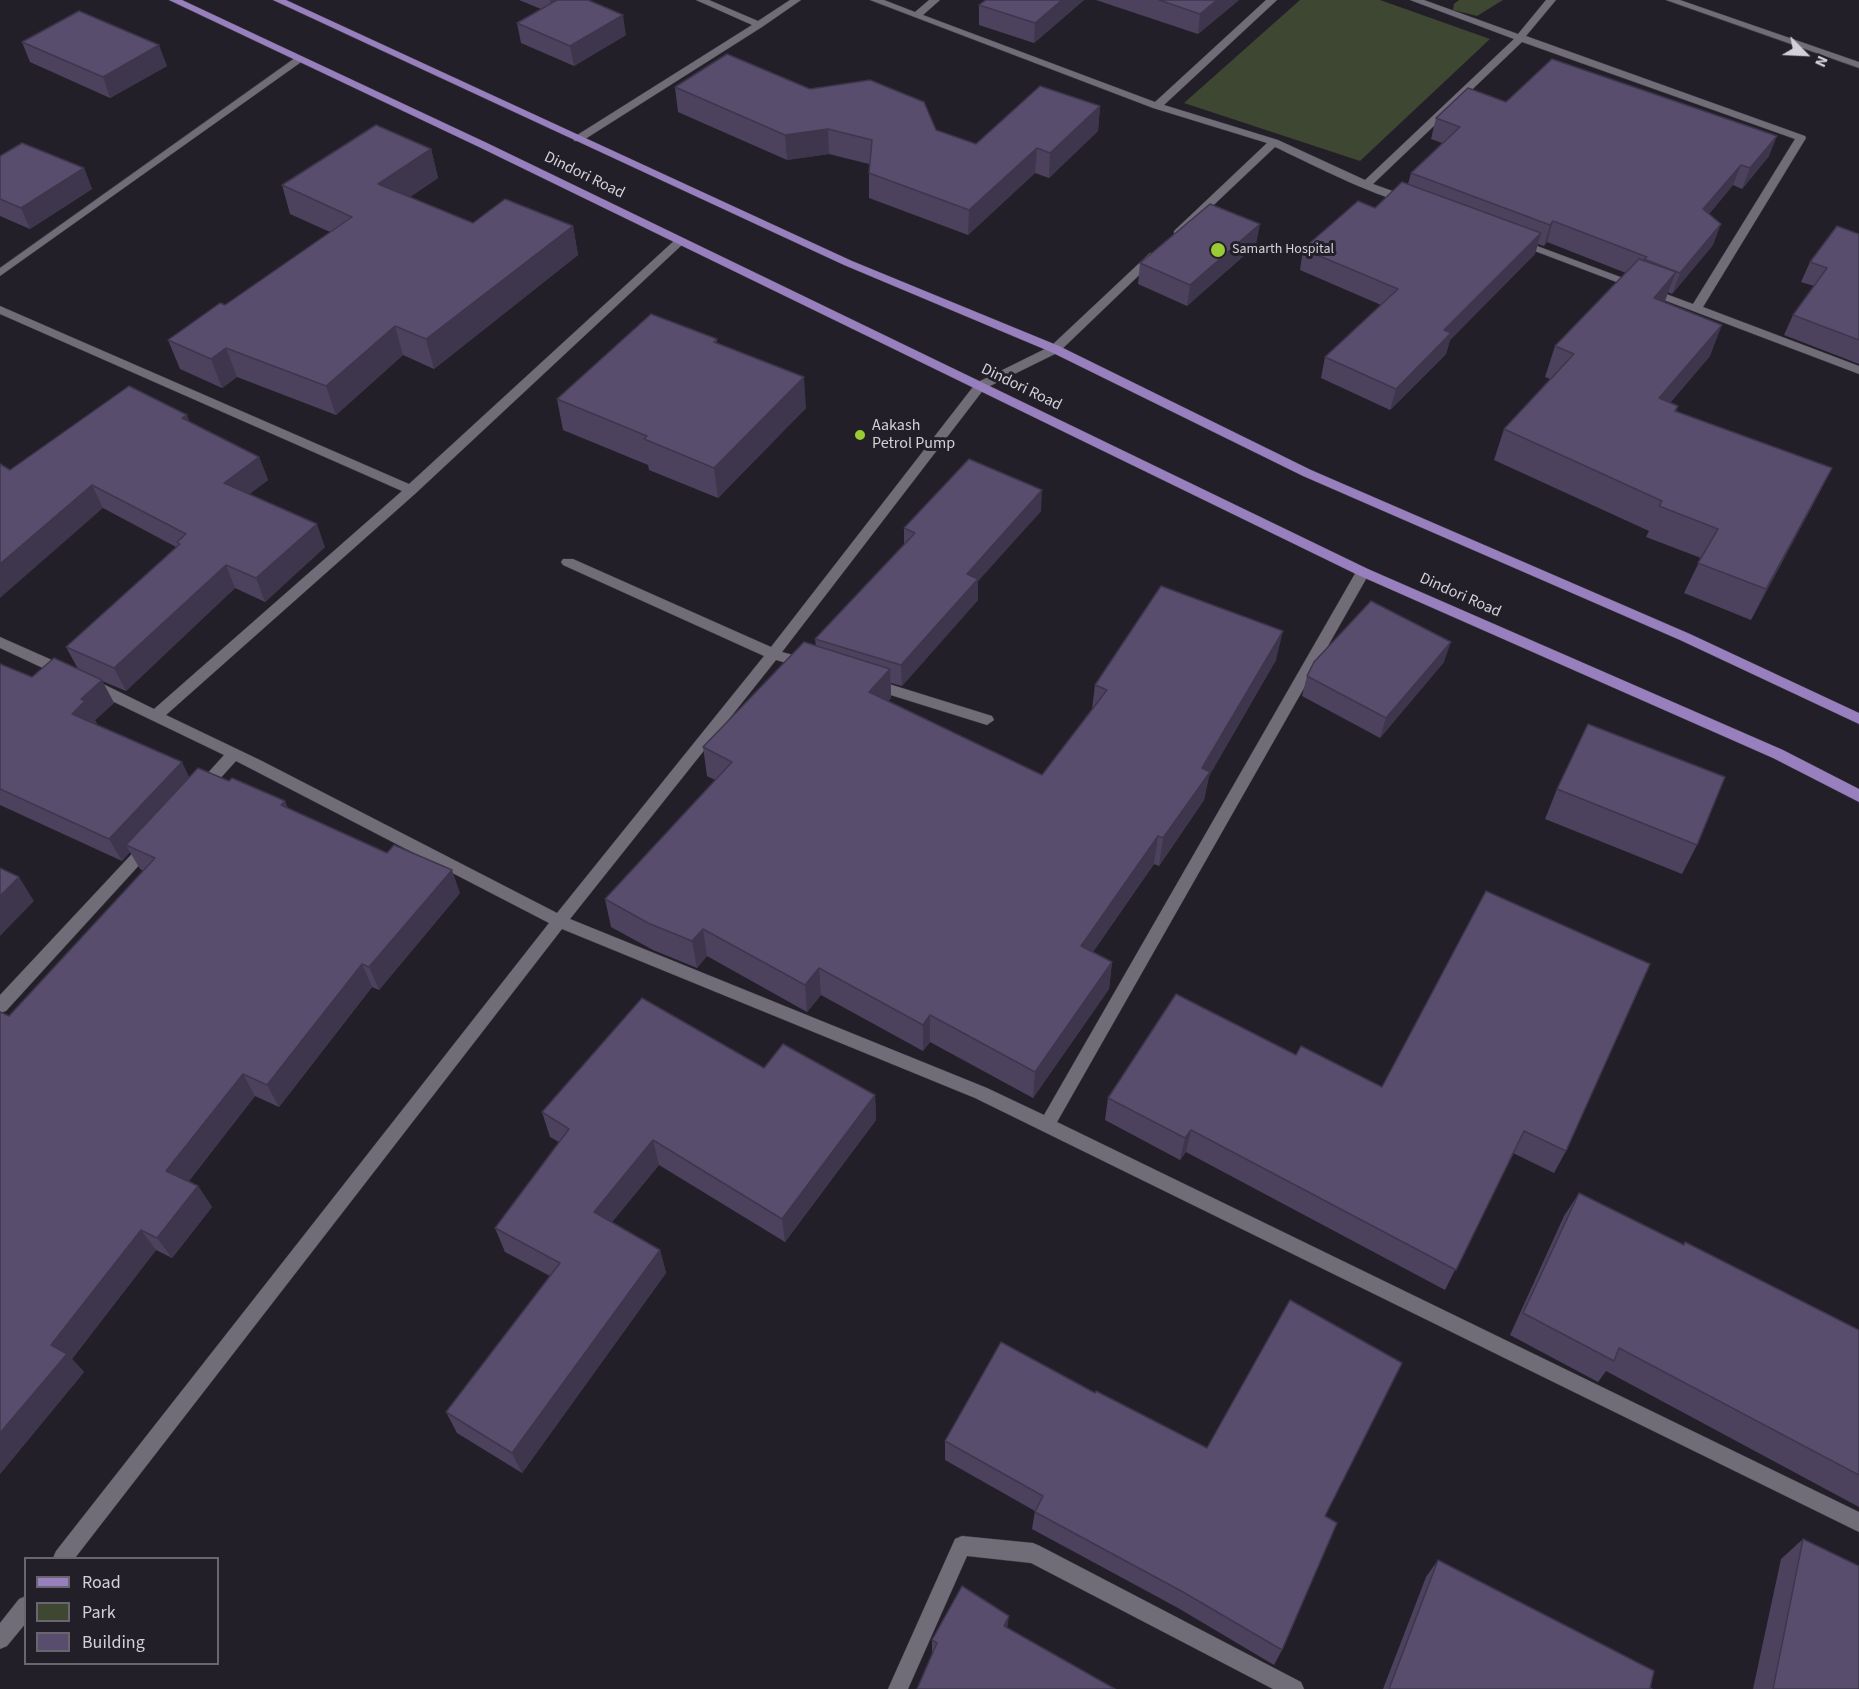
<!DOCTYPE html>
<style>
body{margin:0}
#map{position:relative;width:1859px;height:1689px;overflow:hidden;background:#221f29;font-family:"Source Sans 3",sans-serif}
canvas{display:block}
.legend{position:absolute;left:24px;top:1557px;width:195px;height:108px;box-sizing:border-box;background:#221f29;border:2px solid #69666f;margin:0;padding:8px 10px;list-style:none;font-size:18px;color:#d3d1d8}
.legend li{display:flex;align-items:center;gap:12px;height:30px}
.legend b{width:30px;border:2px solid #69666f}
.north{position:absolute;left:1775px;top:24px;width:60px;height:60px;-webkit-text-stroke:4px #221f29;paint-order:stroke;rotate:114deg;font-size:16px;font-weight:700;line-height:24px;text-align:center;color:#d3d1d8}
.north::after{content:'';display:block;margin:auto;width:21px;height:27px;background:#d3d1d8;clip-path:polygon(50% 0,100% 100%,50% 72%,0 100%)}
</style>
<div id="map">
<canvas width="1859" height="1689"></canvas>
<ul class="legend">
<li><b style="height:8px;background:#9780bd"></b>Road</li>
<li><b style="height:16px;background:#3e4732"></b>Park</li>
<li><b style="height:16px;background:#584d6d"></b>Building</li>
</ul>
<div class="north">N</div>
</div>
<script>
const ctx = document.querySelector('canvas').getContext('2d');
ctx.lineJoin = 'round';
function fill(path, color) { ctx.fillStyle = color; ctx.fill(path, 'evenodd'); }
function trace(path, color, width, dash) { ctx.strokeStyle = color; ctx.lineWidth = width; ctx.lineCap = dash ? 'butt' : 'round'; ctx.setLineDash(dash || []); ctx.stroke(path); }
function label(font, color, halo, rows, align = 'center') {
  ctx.font = font + ' "Source Sans 3",sans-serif'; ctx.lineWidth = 6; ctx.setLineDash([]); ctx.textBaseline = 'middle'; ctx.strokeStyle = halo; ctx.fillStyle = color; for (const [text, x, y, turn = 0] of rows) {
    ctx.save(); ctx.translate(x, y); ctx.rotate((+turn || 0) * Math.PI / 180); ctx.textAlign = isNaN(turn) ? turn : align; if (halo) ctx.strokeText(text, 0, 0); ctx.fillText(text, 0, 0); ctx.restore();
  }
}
const green = new Path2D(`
 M 1300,0 L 1380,0 L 1490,39 L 1360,161 L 1184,103 Z
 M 1459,0 L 1503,0 L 1477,16 L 1453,10 L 1454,4 Z`);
const street = new Path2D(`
 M 696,0 L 709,0 L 758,21 L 790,0 L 801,0 L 762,27 L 582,141 L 574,141 L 574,137 L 752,25 Z
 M 870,0 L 884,0 L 915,12 L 929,0 L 940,0 L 923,15 L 1155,102 L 1266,0 L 1277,0 L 1164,105 L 1278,140 L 1365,180 L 1514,39 L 1410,0 L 1424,0 L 1518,34 L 1546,0 L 1556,0 L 1526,36 L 1805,136 L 1806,138 L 1703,307 L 1859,366 L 1859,374 L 1511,242 L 1513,240 L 1521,240 L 1693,304 L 1795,139 L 1522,42 L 1373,184 L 1412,198 L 1412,202 C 1392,206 1299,158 1275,147 L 1182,235 L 1174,235 L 1174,231 L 1267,143 L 1153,108 Z
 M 1666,0 L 1680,0 L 1859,62 L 1859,68 Z
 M 295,58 L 304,60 L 0,276 L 0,268 Z
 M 680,238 L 686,241 L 684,243 L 416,493 L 166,715 L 262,761 L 557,913 L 764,656 L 563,565 L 561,562 L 563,559 L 573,559 L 771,647 L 976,383 L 1051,346 L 1150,253 L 1158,253 L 1158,257 L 1059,352 L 984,389 L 782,652 L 812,660 L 814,664 L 812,668 L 807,669 L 776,660 L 570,919 L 987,1088 L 1044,1115 L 1356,572 L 1358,569 L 1368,569 L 1370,572 L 1057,1122 L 1859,1512 L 1859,1532 L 975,1098 L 562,929 L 75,1558 L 53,1558 L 56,1551 L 549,923 L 236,761 L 207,793 L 197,793 L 195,789 L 197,785 L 224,755 L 85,688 L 83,684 L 85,680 L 95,680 L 154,709 L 402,491 L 0,314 L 0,306 L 409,484 L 676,239 Z
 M 0,637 L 70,668 L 72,672 L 65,677 L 60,676 L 0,648 Z
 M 873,679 L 992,716 L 994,720 L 987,725 L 868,688 L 866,684 L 868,680 Z
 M 148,840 L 153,842 L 156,846 L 153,850 L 6,1011 L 0,1013 L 0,995 L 143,842 Z
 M 962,1536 L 1033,1543 L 1040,1546 L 1301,1682 L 1304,1689 L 1273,1689 L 1031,1563 L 967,1556 L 908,1689 L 888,1689 L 955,1539 Z
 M 26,1596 L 26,1623 L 7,1646 L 0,1649 L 0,1623 L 19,1599 Z`);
const primary = new Path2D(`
 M 169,0 L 182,0 L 487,143 L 1368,569 L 1783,750 L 1859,789 L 1859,802 L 1773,758 L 1358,575 L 479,147 Z
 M 273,0 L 286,0 L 852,261 L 1059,346 L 1311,470 L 1690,634 L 1859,713 L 1859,724 L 1680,640 L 1303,476 L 1051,352 L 844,265 Z`);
const wall = new Path2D(`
 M 519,0 L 588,0 L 626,35 L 574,66 L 521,43 L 517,23 L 541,9 Z
 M 986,0 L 1084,0 L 1034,43 L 979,25 L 979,5 Z
 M 1096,0 L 1239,0 L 1198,34 Z
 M 22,42 L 167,66 L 110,98 L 30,62 Z
 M 675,87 L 810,89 L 936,130 L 976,144 L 1100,106 L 1098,131 L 1049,178 L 1035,173 L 968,235 L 869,198 L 869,164 L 829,154 L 787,160 L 678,112 Z
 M 1506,102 L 1769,156 L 1742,189 L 1733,185 L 1709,214 L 1713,245 L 1672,294 L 1668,292 L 1665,302 L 1710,356 L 1670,403 L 1678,406 L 1676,412 L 1832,468 L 1816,499 L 1751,620 L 1684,593 L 1701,558 L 1646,537 L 1649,531 L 1494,460 L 1504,429 L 1550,379 L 1545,377 L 1555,346 L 1626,273 L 1547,242 L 1544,246 L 1538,244 L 1535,254 L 1450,340 L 1446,354 L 1390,410 L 1321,378 L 1325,357 L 1381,305 L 1300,270 L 1303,249 L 1375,208 L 1408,184 L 1411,173 L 1442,143 L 1431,139 L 1436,118 Z
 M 431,149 L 438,178 L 410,197 L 473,223 L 573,226 L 578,255 L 434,369 L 403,355 L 336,415 L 237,377 L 222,388 L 180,369 L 168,340 L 225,305 L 330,232 L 290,214 L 282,185 Z
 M 0,156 L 84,168 L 92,189 L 30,229 L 0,216 Z
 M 1859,234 L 1859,364 L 1784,335 L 1793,315 L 1814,286 L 1801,282 L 1810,262 Z
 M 1256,245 L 1187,306 L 1138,284 L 1140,263 Z
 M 717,339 L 717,344 L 806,408 L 718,498 L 649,470 L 648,465 L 563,430 L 557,399 Z
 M 190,422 L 259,457 L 268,480 L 249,494 L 325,547 L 265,602 L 235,588 L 126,691 L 102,681 L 114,703 L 95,720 L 97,724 L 96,725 L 189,778 L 288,808 L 460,893 L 379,990 L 372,987 L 279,1107 L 255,1096 L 189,1181 L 198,1186 L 212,1207 L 172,1258 L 156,1250 L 72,1359 L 84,1372 L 0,1474 L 0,1012 L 9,1016 L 143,871 L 140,869 L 130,852 L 122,861 L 0,805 L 0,664 L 32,677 L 78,669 L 66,647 L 176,547 L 103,508 L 10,470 Z
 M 1041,511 L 978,581 L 978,600 L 902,686 L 891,683 L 891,698 L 888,701 L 1042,775 L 1092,709 L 1095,685 L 1276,660 L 1209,776 L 1204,800 L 1159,866 L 1154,864 L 1093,952 L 1112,962 L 1109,989 L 1033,1098 L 930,1042 L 923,1051 L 821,995 L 807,1012 L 707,956 L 697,968 L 653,950 L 611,927 L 605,899 L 715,780 L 707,776 L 703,747 L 816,646 L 815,639 L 904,545 L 904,528 Z
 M 1444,662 L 1380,738 L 1302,696 L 1307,676 Z
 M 1557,789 L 1697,845 L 1682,874 L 1545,819 Z
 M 1486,891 L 1566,1151 L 1554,1173 L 1513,1153 L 1445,1290 L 1186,1152 L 1180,1160 L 1105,1120 L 1108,1098 L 1296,1055 L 1382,1087 Z
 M 764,1068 L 875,1095 L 876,1120 L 785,1242 L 659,1165 L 612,1222 L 660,1250 L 666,1273 L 522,1473 L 457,1433 L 446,1412 L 550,1276 L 505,1252 L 495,1228 L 559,1142 L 550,1137 L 542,1112 Z
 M 1579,1193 L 1683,1245 L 1685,1242 L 1859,1330 L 1859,1507 L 1606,1371 L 1598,1382 L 1510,1335 L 1564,1216 Z
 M 945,1441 L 1325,1516 L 1282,1650 L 1274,1665 L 1178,1608 L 1032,1529 L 1035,1511 L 945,1460 Z
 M 1803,1539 L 1859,1689 L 1753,1689 L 1781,1559 Z
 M 1438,1560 L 1650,1688 L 1652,1689 L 1383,1689 L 1426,1577 Z
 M 1008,1628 L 932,1654 L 932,1640 Z`);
const shadedWall = new Path2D(`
 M 550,0 L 576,0 L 552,14 Z
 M 1062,0 L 1084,0 L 1034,43 L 1035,23 Z
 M 1217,0 L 1239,0 L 1198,34 L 1200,14 Z
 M 623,15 L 626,35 L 574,66 L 570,46 Z
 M 159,45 L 167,66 L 110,98 L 103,77 Z
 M 1100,106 L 1098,131 L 1049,178 L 1050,153 Z
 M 828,129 L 829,154 L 787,160 L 785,135 Z
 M 1777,136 L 1769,156 L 1742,189 L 1750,168 Z
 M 1037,148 L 1035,173 L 968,235 L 969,210 Z
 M 431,149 L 438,178 L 386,213 L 378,184 Z
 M 1741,165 L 1733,185 L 1696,230 L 1703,209 Z
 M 84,168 L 92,189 L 30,229 L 21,208 Z
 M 1553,221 L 1547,242 L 1544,246 L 1550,225 Z
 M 1260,224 L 1256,245 L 1187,306 L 1190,285 Z
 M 1721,224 L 1713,245 L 1672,294 L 1680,273 Z
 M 573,226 L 578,255 L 434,369 L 426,339 Z
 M 1541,233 L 1535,254 L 1450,340 L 1446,354 L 1390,410 L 1396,389 L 1444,330 Z
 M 1676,272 L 1664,303 L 1654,298 Z
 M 1722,325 L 1710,356 L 1647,429 L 1659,398 Z
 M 395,326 L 403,355 L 336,415 L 326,386 Z
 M 226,348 L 237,377 L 222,388 L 211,359 Z
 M 804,377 L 806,408 L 718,498 L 714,468 Z
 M 187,415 L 196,438 L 182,418 Z
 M 259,457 L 268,480 L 233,507 L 224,483 Z
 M 1832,468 L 1816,499 L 1751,620 L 1766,589 Z
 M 92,485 L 103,508 L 0,598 L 0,564 Z
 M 1042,490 L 1041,511 L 978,581 L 978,600 L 902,686 L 901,665 L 967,574 Z
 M 317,524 L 325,547 L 265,602 L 256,578 Z
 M 226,565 L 235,588 L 126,691 L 114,668 Z
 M 1283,631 L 1276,660 L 1209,776 L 1204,800 L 1159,866 L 1163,838 L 1202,768 Z
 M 1451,642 L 1444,662 L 1380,738 L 1386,718 Z
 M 890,669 L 891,698 L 871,721 L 869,692 Z
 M 102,680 L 114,703 L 95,720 L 97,724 L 84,737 L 72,714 L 81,699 Z
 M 182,762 L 193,785 L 126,845 L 130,852 L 122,861 L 109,839 Z
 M 285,801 L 296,825 L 281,805 Z
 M 1158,836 L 1154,864 L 1078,973 L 1081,946 Z
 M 452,870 L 460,893 L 379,990 L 369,967 Z
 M 19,877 L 34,901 L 0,936 L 0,896 Z
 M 703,929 L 707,956 L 697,968 L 692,941 Z
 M 1112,962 L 1109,989 L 1033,1098 L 1035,1072 Z
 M 362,964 L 372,987 L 279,1107 L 267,1085 Z
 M 819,968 L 821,995 L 807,1012 L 805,985 Z
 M 930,1015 L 930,1042 L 923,1051 L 923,1025 Z
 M 243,1074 L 255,1096 L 180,1192 L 166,1171 Z
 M 875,1095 L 876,1120 L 785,1242 L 782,1219 Z
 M 1191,1130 L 1186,1152 L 1180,1160 L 1185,1138 Z
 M 653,1140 L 659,1165 L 601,1235 L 594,1212 Z
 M 198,1186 L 212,1207 L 172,1258 L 157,1238 Z
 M 141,1230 L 156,1250 L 72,1359 L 84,1372 L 0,1474 L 0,1433 L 51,1345 Z
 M 660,1250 L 666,1273 L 522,1473 L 512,1453 Z
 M 1009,1616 L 1007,1631 L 1004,1626 Z`);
const building = new Path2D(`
 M 557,0 L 588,0 L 623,15 L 570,46 L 517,23 Z
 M 986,0 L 1062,0 L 1035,23 L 979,5 Z
 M 1159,0 L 1217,0 L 1200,14 Z
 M 79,11 L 159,45 L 103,77 L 22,42 Z
 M 727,54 L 810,89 L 870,80 L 924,102 L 936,130 L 976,144 L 1040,86 L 1100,106 L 1050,153 L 1037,148 L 969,210 L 869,173 L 872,140 L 828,129 L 785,135 L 675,87 Z
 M 1552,59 L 1777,136 L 1750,168 L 1741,165 L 1703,209 L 1721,224 L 1680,273 L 1644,259 L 1647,257 L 1553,221 L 1550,225 L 1411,173 L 1460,127 L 1436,118 L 1468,88 L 1506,102 Z
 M 376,125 L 431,149 L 378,184 L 473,223 L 505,199 L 573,226 L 426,339 L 395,326 L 326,386 L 226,348 L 211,359 L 168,340 L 220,303 L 225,305 L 352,217 L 282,185 Z
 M 22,143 L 84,168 L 21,208 L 0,199 L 0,156 Z
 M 1402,182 L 1541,233 L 1444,330 L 1451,333 L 1396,389 L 1325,357 L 1398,289 L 1303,249 L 1358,201 L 1375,208 Z
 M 1210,204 L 1260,224 L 1190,285 L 1140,263 Z
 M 1837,226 L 1859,234 L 1859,340 L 1793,315 L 1827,268 L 1810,262 Z
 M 1639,259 L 1676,272 L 1654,298 L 1722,325 L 1659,398 L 1678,406 L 1675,411 L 1832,468 L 1766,589 L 1698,563 L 1718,529 L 1659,506 L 1662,501 L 1504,429 L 1574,354 L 1555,346 Z
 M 651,314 L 717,339 L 714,342 L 804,377 L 714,468 L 644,439 L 647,436 L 557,399 Z
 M 129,386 L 187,415 L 182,418 L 259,457 L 224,483 L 317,524 L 256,578 L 226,565 L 114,668 L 66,647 L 180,544 L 177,542 L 186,534 L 92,485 L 0,564 L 0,464 L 10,470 Z
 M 969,459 L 1042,490 L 967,574 L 978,579 L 901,665 L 815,639 L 915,533 L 904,528 Z
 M 1161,586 L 1283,631 L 1202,768 L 1210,772 L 1163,838 L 1158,836 L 1081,946 L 1112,962 L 1035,1072 L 930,1015 L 923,1025 L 819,968 L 805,985 L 703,929 L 692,941 L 648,923 L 605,899 L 732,762 L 703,747 L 804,642 L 890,669 L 869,692 L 1042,775 L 1107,690 L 1095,685 Z
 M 1371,601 L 1451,642 L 1386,718 L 1307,676 L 1314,662 Z
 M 54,658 L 102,680 L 81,699 L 85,701 L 72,714 L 182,762 L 109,839 L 0,789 L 0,664 L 32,677 Z
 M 1588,724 L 1725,777 L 1697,845 L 1557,789 Z
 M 198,768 L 229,781 L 232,778 L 285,801 L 281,805 L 387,853 L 394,845 L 452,870 L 369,967 L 362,964 L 267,1085 L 243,1074 L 166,1171 L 198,1186 L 157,1238 L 141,1230 L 51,1345 L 67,1354 L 0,1433 L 0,1012 L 9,1016 L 155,858 L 126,845 Z
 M 0,868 L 19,877 L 0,896 Z
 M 1486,891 L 1650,964 L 1566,1151 L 1524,1131 L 1456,1270 L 1191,1130 L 1185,1138 L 1108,1098 L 1176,994 L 1296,1055 L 1301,1046 L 1382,1087 Z
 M 642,998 L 764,1068 L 783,1044 L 875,1095 L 782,1219 L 653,1140 L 594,1212 L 660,1250 L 512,1453 L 446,1412 L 560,1263 L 495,1228 L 569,1129 L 542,1112 Z
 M 1579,1193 L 1684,1245 L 1685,1242 L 1859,1330 L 1859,1475 L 1619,1348 L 1614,1361 L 1523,1313 Z
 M 1290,1300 L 1402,1363 L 1325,1516 L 1337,1523 L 1282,1650 L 1183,1592 L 1035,1512 L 1043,1496 L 945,1441 L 1001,1342 L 1095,1393 L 1096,1391 L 1207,1448 Z
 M 1803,1539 L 1859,1566 L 1859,1689 L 1773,1689 Z
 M 1438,1560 L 1654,1671 L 1650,1688 L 1652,1689 L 1389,1689 Z
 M 962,1586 L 1009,1616 L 1004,1626 L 1115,1689 L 917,1689 L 937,1643 L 932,1640 Z`);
const markers = [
 [1218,250,8,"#9bcb33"],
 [860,435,6,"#9bcb33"]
];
const farPoinames = [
 ["Samarth Hospital",1232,250]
];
const streetNames = [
 ["Dindori Road",584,176,26],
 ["Dindori Road",1021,388,26],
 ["Dindori Road",1460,596,24]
];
const poiNames = [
 ["Aakash",872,426],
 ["Petrol Pump",872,444]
];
fill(green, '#3e4732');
trace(street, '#3c3941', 1);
trace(primary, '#3c3941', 1);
fill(street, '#706c78');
fill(primary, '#9780bd');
fill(wall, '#4c425e');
fill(shadedWall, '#3e364c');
fill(building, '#584d6d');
trace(building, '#3e364c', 1.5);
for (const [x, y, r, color] of markers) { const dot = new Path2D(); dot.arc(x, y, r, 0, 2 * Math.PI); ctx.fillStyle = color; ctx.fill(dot); trace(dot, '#221f29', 2); }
label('14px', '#d3d1d8', '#221f29', farPoinames, 'left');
label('16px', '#d3d1d8', '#221f29', streetNames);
label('16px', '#d3d1d8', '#221f29', poiNames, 'left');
</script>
